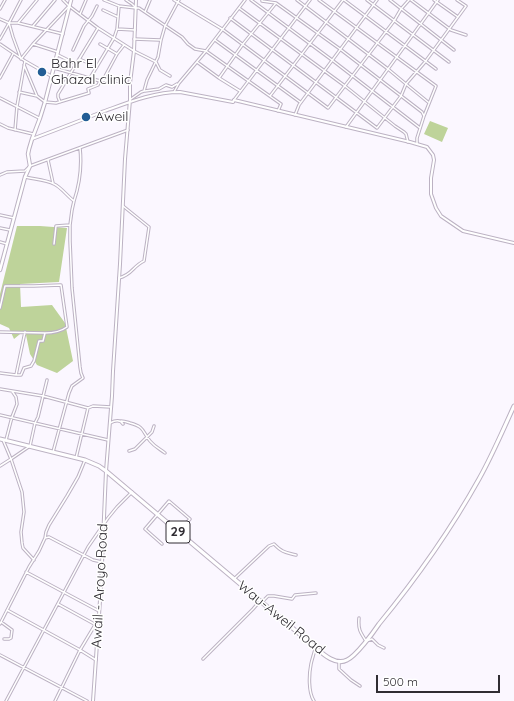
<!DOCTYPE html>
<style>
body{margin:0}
#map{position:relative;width:514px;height:701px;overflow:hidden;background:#fbf7ff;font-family:Quicksand,sans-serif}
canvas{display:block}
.scale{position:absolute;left:376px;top:675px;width:124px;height:18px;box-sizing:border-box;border:2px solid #302d33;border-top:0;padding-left:5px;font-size:12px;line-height:14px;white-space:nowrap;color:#302d33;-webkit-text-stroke:3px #fff;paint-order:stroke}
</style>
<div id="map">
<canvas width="514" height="701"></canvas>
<div class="scale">500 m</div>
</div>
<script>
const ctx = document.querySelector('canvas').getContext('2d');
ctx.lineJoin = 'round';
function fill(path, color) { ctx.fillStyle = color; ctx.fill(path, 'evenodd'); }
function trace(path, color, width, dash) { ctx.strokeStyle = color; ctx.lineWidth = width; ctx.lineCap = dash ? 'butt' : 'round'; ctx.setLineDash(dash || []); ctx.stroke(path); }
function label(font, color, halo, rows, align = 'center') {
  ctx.font = font + ' Quicksand,sans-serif'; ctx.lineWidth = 3; ctx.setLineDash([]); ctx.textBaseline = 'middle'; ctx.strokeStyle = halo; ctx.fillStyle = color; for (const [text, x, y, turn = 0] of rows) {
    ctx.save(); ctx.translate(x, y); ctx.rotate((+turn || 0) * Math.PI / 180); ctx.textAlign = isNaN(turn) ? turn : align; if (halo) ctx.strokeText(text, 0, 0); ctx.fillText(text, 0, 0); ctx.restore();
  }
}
const green = new Path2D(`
 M 430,121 L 448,128 L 442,142 L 424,134 Z
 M 17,226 L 40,226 L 67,228 L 59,282 L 20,284 L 21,307 L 52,305 L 65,323 L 73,361 L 57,373 L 37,365 L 30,354 L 25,330 L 14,339 L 9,328 L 0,324 L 0,294 Z`);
const minor = new Path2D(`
 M 21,0 L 9,23 L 13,37 L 21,59
 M 63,0 L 69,6 L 98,28 L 134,51 L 156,62 L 160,70 L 170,76
 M 104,0 L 119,6 L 136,8 L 132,4 L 126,0
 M 174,0 L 222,29 L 328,108 L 394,21 L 401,9 L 409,0
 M 251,0 L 332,60 L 420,128
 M 262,0 L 262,1 L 276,3 L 340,49 L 422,112 L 424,116 L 417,138 L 417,144
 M 297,0 L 388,69 L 406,84 L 428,102
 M 319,0 L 436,86 L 424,116
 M 344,0 L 436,69
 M 367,0 L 449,62
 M 390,0 L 454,50
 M 411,0 L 451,30 L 466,35
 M 434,0 L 458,17
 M 136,8 L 139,8 L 182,37 L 188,44 L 195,49 L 206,51 L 281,104 L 278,111
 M 239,8 L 345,86 L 395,126 L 404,132 L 406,134 L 408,142
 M 0,9 L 5,0
 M 103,10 L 118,17
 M 145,12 L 150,0
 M 80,14 L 86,0
 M 230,18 L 377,128 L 401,96 L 406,84 L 425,62 L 466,6 L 457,0
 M 0,19 L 9,23 L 18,23 L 63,34
 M 18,23 L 37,0
 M 33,26 L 55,0
 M 117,29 L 135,30
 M 0,39 L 9,23
 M 134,39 L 160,40
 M 215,40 L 300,102
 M 0,44 L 25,61 L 51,76
 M 33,44 L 58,52
 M 100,44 L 117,54
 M 73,50 L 84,26 L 92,16 L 97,6
 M 58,55 L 76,64
 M 21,59 L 33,44 L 69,6
 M 79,59 L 96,66
 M 197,62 L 219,78 L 240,91
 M 24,65 L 37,96
 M 54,68 L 100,81 L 103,80 L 117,54 L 124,45
 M 0,78 L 13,54
 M 90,78 L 114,38 L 117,29 L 119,6
 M 219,78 L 243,44 L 276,3
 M 103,80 L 116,81 L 130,83
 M 145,91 L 159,89 L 166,85 L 172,87 L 177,84
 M 19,92 L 37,96 L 45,102 L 56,103 L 89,93 L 88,89 L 98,85 L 100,81
 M 174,92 L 179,83 L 206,51 L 245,0
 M 270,96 L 343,0
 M 0,98 L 39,118
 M 131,99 L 141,92 L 144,91 L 147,80 L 158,57 L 161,40 L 165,26 L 179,0
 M 234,100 L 310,0
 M 60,102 L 58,97 L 58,94 L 98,28
 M 295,115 L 299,105 L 377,0
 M 0,124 L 8,128 L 33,134
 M 346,127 L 438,0
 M 15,130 L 17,106 L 25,61
 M 48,160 L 53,183
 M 0,175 L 7,172 L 25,171 L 30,166 L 128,130
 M 25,177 C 33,179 47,180 54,184 C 61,187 67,196 74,201 L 72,210 L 70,225 L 70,241 L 72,288 L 80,367 L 81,373 L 83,378 L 72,386 L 69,393 L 53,452
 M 74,201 C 80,183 82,166 80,148
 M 0,215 L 14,218
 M 0,228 L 10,230
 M 0,242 L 7,244
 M 54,244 L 56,226 L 70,225
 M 119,278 C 132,275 133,266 144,261 L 149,227 L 123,206
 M 0,308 L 5,286 L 34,286 L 61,285 L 67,327 C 60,332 54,333 45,333 L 43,341 L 39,341 L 34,361 L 31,366 L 24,368 L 21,375 L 16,375
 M 0,332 L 45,333
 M 0,373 L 16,375 L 25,332
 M 0,389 L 43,396 L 88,408 L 93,406 L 111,407
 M 0,415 L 108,440
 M 121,421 C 125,421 127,422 130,423 C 145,427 142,431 150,441 C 155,447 160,449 165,453
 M 110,423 C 114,421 120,419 123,424
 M 6,440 L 12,417 L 17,404 L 16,397 L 12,391
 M 129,451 L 135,449 L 152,432 L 154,426
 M 76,458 L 88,408
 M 0,466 L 11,459 L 3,440
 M 45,538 L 49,537 L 93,560 L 102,562
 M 162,544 L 145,529 L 169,501 L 190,519 L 178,532
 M 34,560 L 23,548 L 22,543 L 21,532 L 24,512 L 22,492 L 11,459 L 30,446 L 35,423 L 38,417 L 47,380
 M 26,572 L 99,611
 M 235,578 L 269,546 L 274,544 C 283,553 285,552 296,555
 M 262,602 L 268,596 L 274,596 L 292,599 L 295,595 L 316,593
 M 58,604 L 98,626
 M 7,610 L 80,650 L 96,660
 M 359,618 C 358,629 360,632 366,641 L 372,639 L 378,645 L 384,648
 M 1,622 L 12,630 L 11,638 L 9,639 L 4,639
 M 0,624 L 29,567 L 39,551 L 45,538 L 46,532 L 49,525 L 67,496 L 78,477 L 85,460
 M 0,655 L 87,701
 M 203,659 L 253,609 L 260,601
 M 339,662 L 339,669 L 351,680 L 360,686
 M 6,701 L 88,547 L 108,518 L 117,507 L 132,492
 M 55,701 L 80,650 L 95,625
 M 314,701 C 308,692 309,674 311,664 C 312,659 314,654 315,649`);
const tertiary = new Path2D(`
 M 32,139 C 56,130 79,121 102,112 C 127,103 153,92 180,92 L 233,102 L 234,100 L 410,142 L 427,147 L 433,155 L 434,160 L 431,178 L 431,194 L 436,208 L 441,216 L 463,231 L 514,243
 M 93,701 L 101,586 L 106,471 L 112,396 L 113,371 L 120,264 L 125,159 L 130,100 L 130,83 L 134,51 L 136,0`);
const secondary = new Path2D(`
 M 0,270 L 25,177 L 30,166 L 28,154 L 29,149 L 32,139 L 40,118 L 45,102 L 71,0`);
const primary = new Path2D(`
 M 0,439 L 85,460 L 99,466 L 106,471 L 315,647 C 323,654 336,666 347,660 C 356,656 373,633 379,624 C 416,579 450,531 479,479 C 492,456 503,430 514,406`);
const markers = [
 [42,72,5,"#235e95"],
 [86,117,5,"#235e95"]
];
const shields = [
 [178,532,24]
];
const shieldNames = [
 ["29",178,532]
];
const poiNames = [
 ["Bahr El",51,64],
 ["Ghazal clinic",51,80],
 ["Aweil",95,117]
];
const streetNames = [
 ["Awail - Aroyo Road",100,586,-87],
 ["Wau-Aweil Road",281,618,39]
];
fill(green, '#bed39a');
trace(minor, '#bcb2c3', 3.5);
trace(tertiary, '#bcb2c3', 4);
trace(secondary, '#bcb2c3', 4.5);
trace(primary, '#bcb2c3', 5);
trace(minor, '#fff', 1.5);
trace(tertiary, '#fff', 2);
trace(secondary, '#fff', 2.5);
trace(primary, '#fff', 3);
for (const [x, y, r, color] of markers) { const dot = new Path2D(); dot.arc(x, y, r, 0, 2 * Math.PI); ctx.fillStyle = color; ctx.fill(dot); trace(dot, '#fff', 1.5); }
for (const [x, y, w] of shields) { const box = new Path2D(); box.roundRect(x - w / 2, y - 11, w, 22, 3); ctx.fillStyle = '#fff'; ctx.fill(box); trace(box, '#302d33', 1); }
label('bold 13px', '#302d33', null, shieldNames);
label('14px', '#302d33', '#fff', poiNames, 'left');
label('14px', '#302d33', '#fff', streetNames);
</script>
